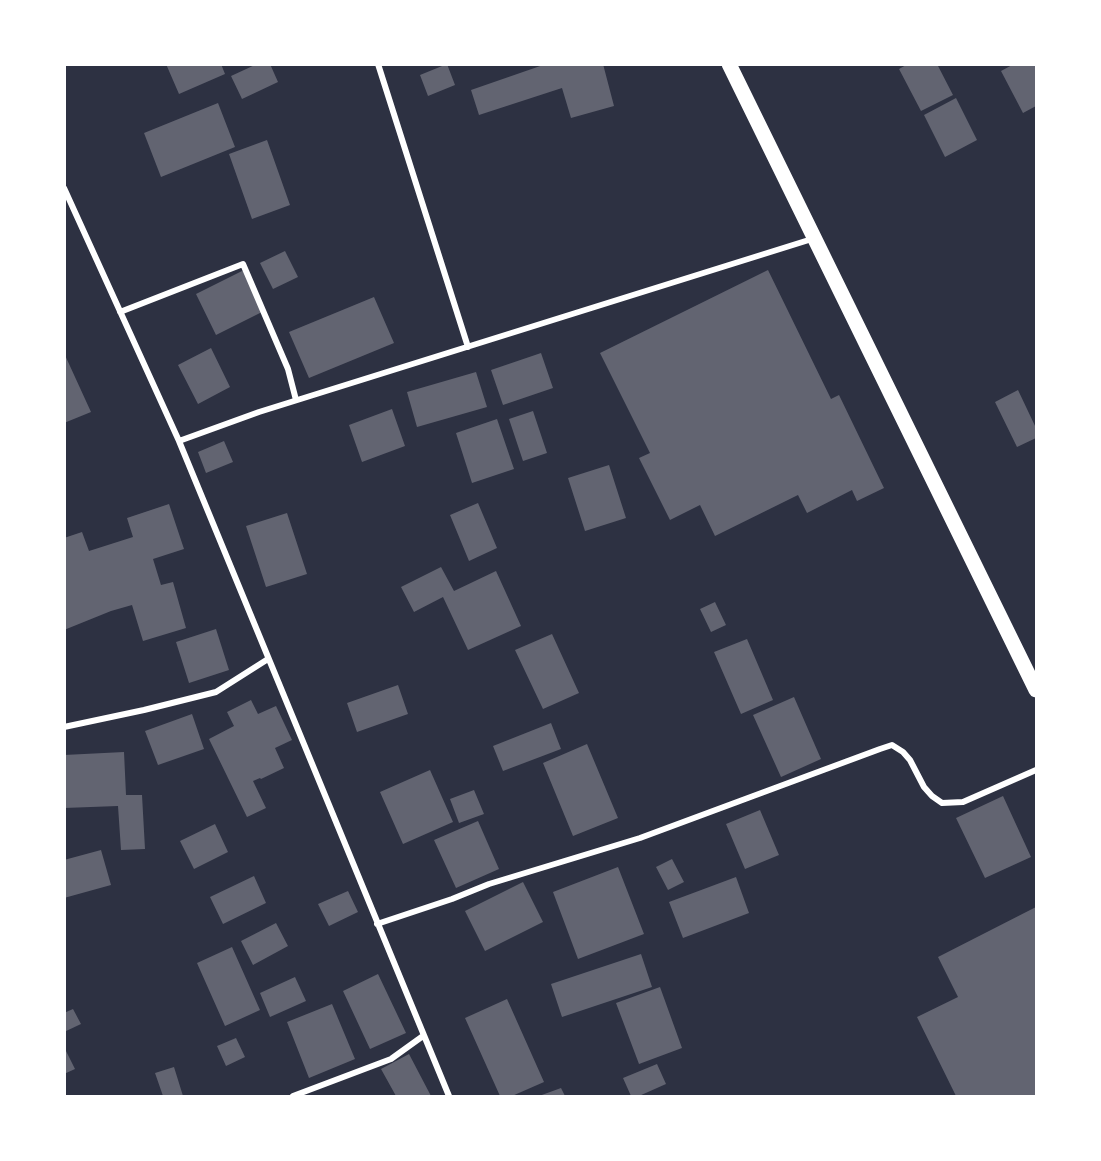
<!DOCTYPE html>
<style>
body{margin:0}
#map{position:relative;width:1101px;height:1161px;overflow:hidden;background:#2d3142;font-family:Cabin,sans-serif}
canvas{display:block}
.frame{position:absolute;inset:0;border:66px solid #fff;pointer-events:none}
</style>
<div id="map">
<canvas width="1101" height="1161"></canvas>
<div class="frame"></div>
</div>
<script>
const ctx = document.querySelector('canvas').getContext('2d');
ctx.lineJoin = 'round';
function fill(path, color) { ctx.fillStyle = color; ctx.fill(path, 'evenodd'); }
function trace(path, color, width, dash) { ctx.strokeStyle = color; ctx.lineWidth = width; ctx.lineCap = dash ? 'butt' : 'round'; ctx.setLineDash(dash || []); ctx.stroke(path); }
const building = new Path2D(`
 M 166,64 L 221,64 L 225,74 L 179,94 Z
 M 257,64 L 270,64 L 278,82 L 242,99 L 231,76 Z
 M 447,64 L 455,85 L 428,96 L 420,75 Z
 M 546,64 L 603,64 L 614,106 L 571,118 L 562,88 L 479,115 L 471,90 Z
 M 908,64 L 937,64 L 953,95 L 921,111 L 899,69 Z
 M 1014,64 L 1036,64 L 1036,106 L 1023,113 L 1001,71 Z
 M 956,98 L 977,140 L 945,157 L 924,115 Z
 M 218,103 L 235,147 L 161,177 L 144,133 Z
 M 267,140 L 290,205 L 252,219 L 229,154 Z
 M 285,251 L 298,277 L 273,289 L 260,263 Z
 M 244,270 L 264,311 L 216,335 L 196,294 Z
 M 768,270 L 831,399 L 839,395 L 884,488 L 857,501 L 852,490 L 807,513 L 798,495 L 715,536 L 700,505 L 670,520 L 639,458 L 650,453 L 600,353 Z
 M 374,297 L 394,343 L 309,378 L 289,332 Z
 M 211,348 L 230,387 L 198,404 L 178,365 Z
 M 64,353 L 91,412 L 64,423 Z
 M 541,353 L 553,388 L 503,405 L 491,370 Z
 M 476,372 L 487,407 L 417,427 L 407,392 Z
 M 1018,390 L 1036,428 L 1036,438 L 1017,447 L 995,402 Z
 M 392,409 L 405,446 L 362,462 L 349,425 Z
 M 533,411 L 547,453 L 523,461 L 509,419 Z
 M 497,419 L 514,469 L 472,483 L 456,433 Z
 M 224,441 L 233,462 L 206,473 L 198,452 Z
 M 609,465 L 626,518 L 585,531 L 568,478 Z
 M 478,503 L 497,548 L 469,561 L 450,515 Z
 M 169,504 L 184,549 L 153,559 L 161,585 L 173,582 L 186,628 L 143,641 L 132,605 L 111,611 L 64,630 L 64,538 L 82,532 L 89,551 L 133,537 L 127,518 Z
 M 287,513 L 307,574 L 266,587 L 246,526 Z
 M 441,567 L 454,591 L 496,571 L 521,626 L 468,650 L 443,597 L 414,612 L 401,587 Z
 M 715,602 L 726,625 L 711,632 L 700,609 Z
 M 216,629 L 229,670 L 189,683 L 176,642 Z
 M 552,634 L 579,693 L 543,709 L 515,650 Z
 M 747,639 L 773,700 L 741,714 L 714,652 Z
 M 398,685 L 408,714 L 357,732 L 347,703 Z
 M 794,697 L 821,759 L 781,777 L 753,715 Z
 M 251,700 L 258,714 L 276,706 L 292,740 L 275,748 L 284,768 L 261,779 L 260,778 L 253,781 L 266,808 L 247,817 L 209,739 L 234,726 L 227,712 Z
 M 192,714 L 204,749 L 158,765 L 145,731 Z
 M 551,723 L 561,749 L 503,771 L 493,746 Z
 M 587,744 L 618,818 L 573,836 L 543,763 Z
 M 124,752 L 126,795 L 142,795 L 145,849 L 121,850 L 118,806 L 64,808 L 64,755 Z
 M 430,770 L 453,822 L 403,844 L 380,792 Z
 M 474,790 L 484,814 L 459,823 L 450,799 Z
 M 1003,796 L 1031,857 L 985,878 L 956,818 Z
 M 760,810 L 779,855 L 745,869 L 726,824 Z
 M 478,821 L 499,869 L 456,888 L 434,840 Z
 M 215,824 L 228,852 L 194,869 L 180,841 Z
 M 101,850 L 111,885 L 64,898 L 64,860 Z
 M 672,859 L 684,882 L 668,890 L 656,867 Z
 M 618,867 L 644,934 L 578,959 L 553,892 Z
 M 254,876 L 266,903 L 223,924 L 210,897 Z
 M 736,877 L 749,913 L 683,938 L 669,902 Z
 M 523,882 L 543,922 L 485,951 L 465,911 Z
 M 348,891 L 358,912 L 329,926 L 318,904 Z
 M 1036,907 L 1036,1096 L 956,1096 L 917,1017 L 958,997 L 938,957 Z
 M 276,923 L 288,946 L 253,965 L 241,941 Z
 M 232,947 L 260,1010 L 225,1026 L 197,963 Z
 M 641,954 L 652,987 L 562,1017 L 551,984 Z
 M 378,974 L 406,1033 L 370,1049 L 343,991 Z
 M 295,977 L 306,1001 L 270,1017 L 260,993 Z
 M 660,987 L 682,1048 L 639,1064 L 616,1003 Z
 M 507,999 L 544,1082 L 512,1096 L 500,1096 L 465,1018 Z
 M 332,1004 L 355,1059 L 309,1078 L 287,1022 Z
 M 73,1009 L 81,1024 L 64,1032 L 64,1013 Z
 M 236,1038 L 245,1057 L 226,1066 L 217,1046 Z
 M 64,1047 L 75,1069 L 64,1074 Z
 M 409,1054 L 431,1096 L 396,1096 L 381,1069 Z
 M 657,1064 L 666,1084 L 639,1096 L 631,1096 L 623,1078 Z
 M 174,1067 L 183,1096 L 163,1096 L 155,1073 Z
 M 561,1088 L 565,1096 L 539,1096 Z`);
const minor = new Path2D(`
 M 378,64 L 468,347
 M 64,188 L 179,441 L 449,1096
 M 120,312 L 243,264 L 288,369 L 296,400
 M 179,441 L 259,412 L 812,239
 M 64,727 L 144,710 L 216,692 L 268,659
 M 377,924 L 452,899 L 489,884 L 640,838 L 880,749 L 892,745 L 903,752 L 910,760 L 924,787 L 932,796 L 942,803 L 963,802 L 1036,770
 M 293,1096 L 391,1059 L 423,1036`);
const primary = new Path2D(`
 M 729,64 L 1036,690`);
fill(building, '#626471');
trace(minor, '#fff', 6);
trace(primary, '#fff', 15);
</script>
